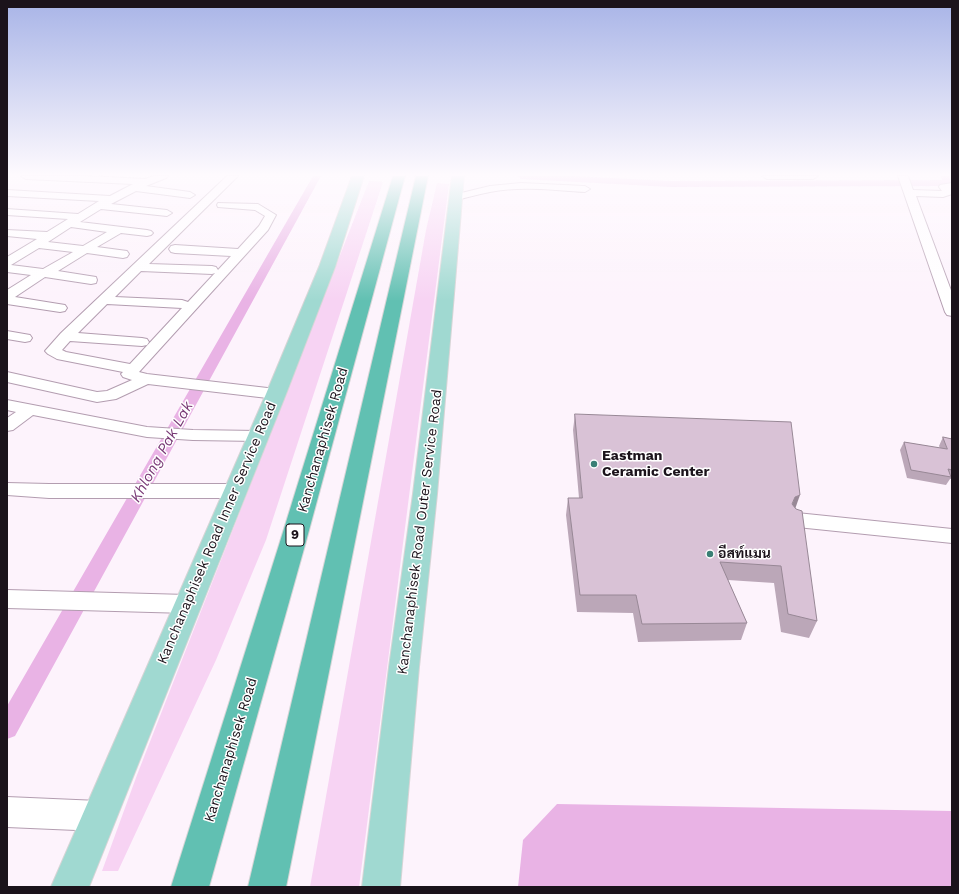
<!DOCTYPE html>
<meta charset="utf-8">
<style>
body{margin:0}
#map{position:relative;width:959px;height:894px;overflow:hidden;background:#fdf3fc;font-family:"Work Sans",sans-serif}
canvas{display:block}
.frame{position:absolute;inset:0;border:8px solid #1b131b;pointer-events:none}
</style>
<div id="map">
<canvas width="959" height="894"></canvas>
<div class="frame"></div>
</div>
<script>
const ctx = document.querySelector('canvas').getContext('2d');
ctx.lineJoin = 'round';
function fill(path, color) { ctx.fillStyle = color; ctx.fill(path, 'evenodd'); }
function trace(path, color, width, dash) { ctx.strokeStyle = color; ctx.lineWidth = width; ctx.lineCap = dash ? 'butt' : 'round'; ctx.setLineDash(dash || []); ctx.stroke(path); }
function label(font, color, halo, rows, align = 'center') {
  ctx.font = font + ' "Work Sans",Sarabun,sans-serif'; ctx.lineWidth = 3; ctx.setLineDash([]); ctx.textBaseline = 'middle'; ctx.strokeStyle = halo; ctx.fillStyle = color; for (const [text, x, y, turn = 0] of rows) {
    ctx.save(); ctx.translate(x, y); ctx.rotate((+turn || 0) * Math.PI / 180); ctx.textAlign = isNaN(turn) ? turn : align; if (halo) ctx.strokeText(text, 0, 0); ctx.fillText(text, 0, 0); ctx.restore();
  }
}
const green = new Path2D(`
 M 369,181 L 383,182 L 266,540 L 216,660 L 118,871 L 102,871 L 137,775 Z
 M 437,183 L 449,184 L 359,887 L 310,887 L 426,230 Z`);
const water = new Path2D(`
 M 557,804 L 952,811 L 952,887 L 518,887 L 523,840 Z`);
const canal = new Path2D(`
 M 313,176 L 321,176 L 15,736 L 7,739 L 7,706 Z
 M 517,176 L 572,176 L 670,181 L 942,180 L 941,176 L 949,176 L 952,184 L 948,186 L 670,187 L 521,179 Z`);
const minor = new Path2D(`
 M 21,176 L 87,176 L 145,179 L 154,176 L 168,176 L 166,178 L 146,186 L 190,192 L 195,195 L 190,198 L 136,191 L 111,204 L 167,210 L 172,213 L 167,216 L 101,209 L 80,222 L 147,230 L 151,231 L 153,233 L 151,235 L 147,236 L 121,233 L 97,247 L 127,251 L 129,254 L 127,257 L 123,258 L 87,253 L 58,271 L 96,277 L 97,280 L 96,283 L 91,284 L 45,277 L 15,297 L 65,305 L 67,308 L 65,311 L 60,312 L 7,304 L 7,290 L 31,275 L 7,272 L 7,257 L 37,239 L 7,236 L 7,230 L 47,232 L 68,219 L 7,215 L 7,209 L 78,214 L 99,201 L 7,196 L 7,190 L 110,196 L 133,184 L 26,179 ZM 71,227 L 107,232 L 83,246 L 48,242 ZM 39,248 L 73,252 L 43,269 L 11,265 Z
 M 227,176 L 238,176 L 149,264 L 212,266 L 216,267 L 218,270 L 231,256 L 175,253 L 171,252 L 169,249 L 171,246 L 175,245 L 238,249 L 259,226 L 265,216 L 255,210 L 218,207 L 217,205 L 218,203 L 258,204 L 276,215 L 268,230 L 139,372 L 147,374 L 276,389 L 282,391 L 284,394 L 282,397 L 276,399 L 148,384 L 116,399 L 97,402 L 7,382 L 7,372 L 97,392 L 107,391 L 132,380 L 123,377 L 121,374 L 123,372 L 57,359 L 48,354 L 45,351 L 61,333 ZM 141,271 L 212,274 L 215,273 L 188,302 L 182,300 L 115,297 ZM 107,304 L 182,308 L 130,364 L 66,352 L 62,350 L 70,341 L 142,346 L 147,345 L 149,342 L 147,339 L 142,338 L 78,333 Z
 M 762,176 L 818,176 L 813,179 L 767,179 Z
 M 898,176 L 908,176 L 913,190 L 942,191 L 939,187 L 940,185 L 952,183 L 952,194 L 943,197 L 916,196 L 952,293 L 952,316 L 947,315 L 945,312 Z
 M 521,183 L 585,186 L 590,189 L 585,192 C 553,190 521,186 490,192 C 479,194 468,197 457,200 L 452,197 L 453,195 L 490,186 Z
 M 7,331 L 30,335 L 32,338 L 30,341 L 25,342 L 7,339 Z
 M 7,400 L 147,427 L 193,430 L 257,431 L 263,432 L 266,436 L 263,440 L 257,441 L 193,440 L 147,437 L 33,415 L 13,430 L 7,431 L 7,418 L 16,412 L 7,410 Z
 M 7,483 L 49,484 L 234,484 L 241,486 L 244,491 L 241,496 L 234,498 L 49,498 L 7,495 Z
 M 797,513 L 952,529 L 952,543 L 797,527 L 790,525 L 787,520 L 790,515 Z
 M 7,590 L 187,595 L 195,598 L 198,604 L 195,610 L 187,613 L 7,608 Z
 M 7,797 L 99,801 L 109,806 L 114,816 L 109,826 L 99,831 L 7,827 Z`);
const major = new Path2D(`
 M 352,176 L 364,176 L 335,267 L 286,394 L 89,887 L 51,887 L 266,394 L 319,267 Z
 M 452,176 L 464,176 L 437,494 L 419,667 L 400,887 L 362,887 L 389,667 L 413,494 Z`);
const highway = new Path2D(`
 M 393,176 L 405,176 L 305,545 L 209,887 L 171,887 L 279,545 Z
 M 416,176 L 428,176 L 286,887 L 248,887 Z`);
const wall = new Path2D(`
 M 575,414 L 795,508 L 817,621 L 809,638 L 781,632 L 774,583 L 728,580 L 747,623 L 741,640 L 638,642 L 633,613 L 577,612 L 566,515 L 568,498 L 579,498 L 573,430 Z
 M 943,437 L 952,439 L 952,479 L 950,479 L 946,485 L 907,478 L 900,450 L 904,442 L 940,448 L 939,446 Z`);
const shadedWall = new Path2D(`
 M 800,495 L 794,512 L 792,504 L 795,497 Z`);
const building = new Path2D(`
 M 575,414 L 791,422 L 800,495 L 795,497 L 792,504 L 796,509 L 802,511 L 817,621 L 788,614 L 781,566 L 720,562 L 747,623 L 642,624 L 636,595 L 580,595 L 568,498 L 582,498 Z
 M 943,437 L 952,439 L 952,470 L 948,469 L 951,477 L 911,470 L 904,442 L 947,449 Z`);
const markers = [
 [594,464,4,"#397f75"],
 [710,554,4,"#397f75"]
];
const shields = [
 [295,535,18]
];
const shieldNames = [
 ["9",295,535]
];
const streetNames = [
 ["Kanchanaphisek Road",323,440,-74],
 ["Kanchanaphisek Road Outer Service Road",420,532,-83],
 ["Kanchanaphisek Road Inner Service Road",217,533,-67],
 ["Kanchanaphisek Road",231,750,-73]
];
const poiNames = [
 ["Eastman",602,456],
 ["Ceramic Center",602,472],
 ["อีสท์แมน",718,554]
];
const waterNames = [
 ["Khlong Pak Lak",162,452,-61]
];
fill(green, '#f7d3f3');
fill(water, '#e9b3e5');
fill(canal, '#e9b3e5');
trace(minor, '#b39db0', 2);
trace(major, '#d6d5d6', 2);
trace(highway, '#d6d5d6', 2);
fill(minor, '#fff');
fill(major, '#a0d9d1');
fill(highway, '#61c0b2');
fill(wall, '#bba7b8');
fill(shadedWall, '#988896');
fill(building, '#d9c2d6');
trace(building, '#988896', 1);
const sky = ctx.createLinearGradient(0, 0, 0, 301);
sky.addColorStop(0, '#a8b4e7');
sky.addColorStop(0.58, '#fefafe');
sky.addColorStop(1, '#fefafe00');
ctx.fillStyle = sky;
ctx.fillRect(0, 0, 959, 301);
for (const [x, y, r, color] of markers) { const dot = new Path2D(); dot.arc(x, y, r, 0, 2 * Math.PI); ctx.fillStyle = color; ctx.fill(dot); trace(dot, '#fff', 1.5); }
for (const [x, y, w] of shields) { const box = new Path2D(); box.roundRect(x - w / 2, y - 11, w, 22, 3); ctx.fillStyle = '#fff'; ctx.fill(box); trace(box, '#1b131b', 1); }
label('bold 13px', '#1b131b', null, shieldNames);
label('14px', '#1b131b', '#fff', streetNames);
label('bold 14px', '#1b131b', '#fff', poiNames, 'left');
label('italic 15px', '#793a76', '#fff', waterNames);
</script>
